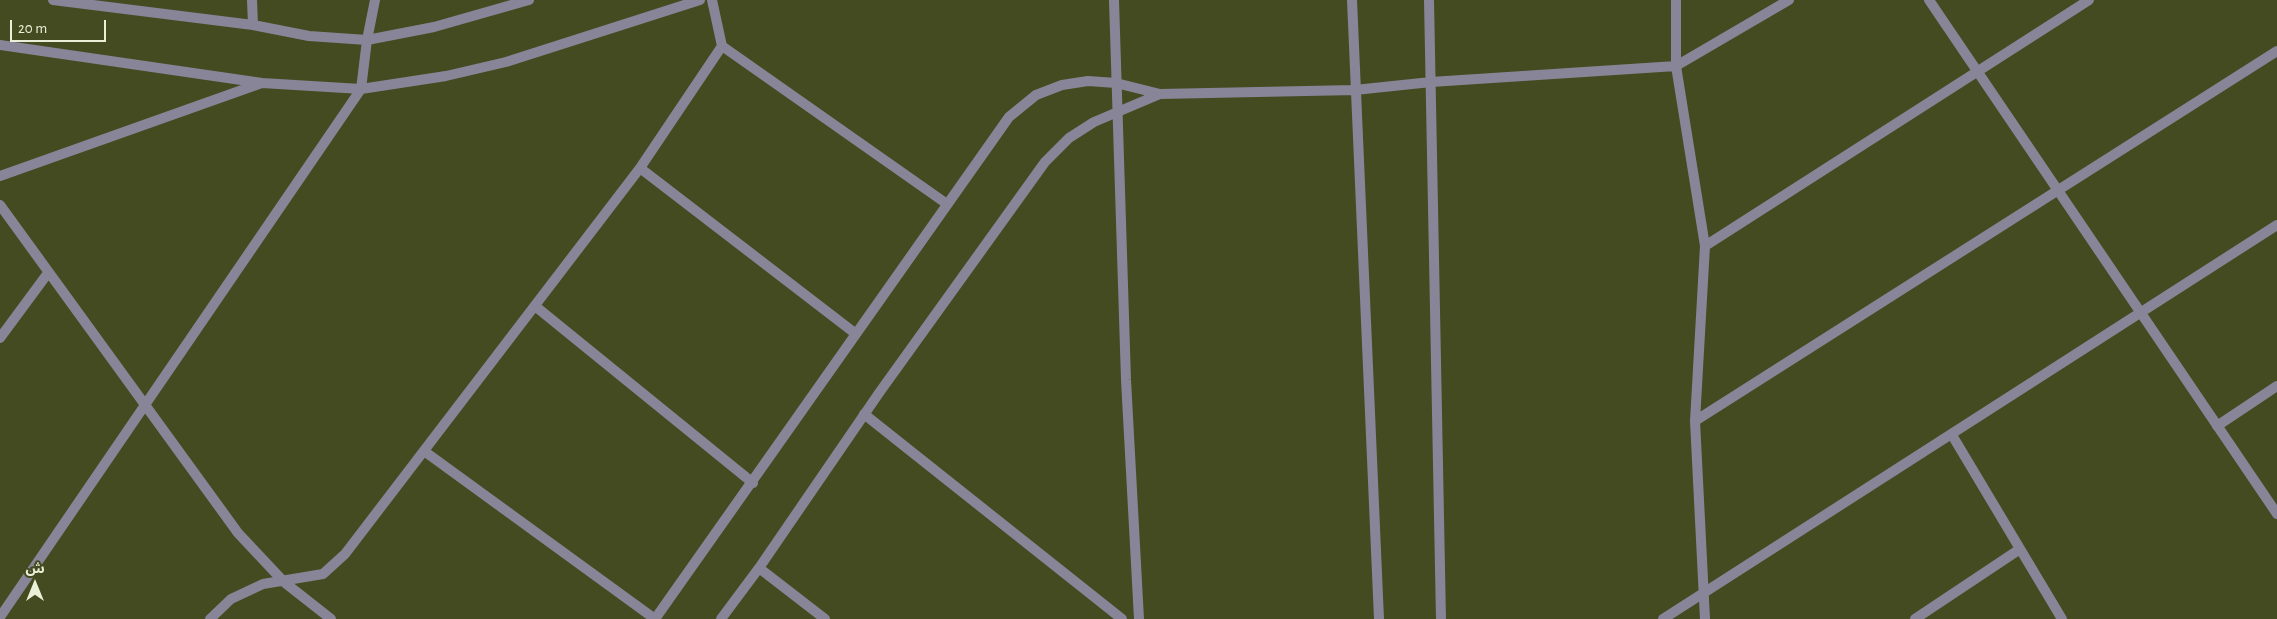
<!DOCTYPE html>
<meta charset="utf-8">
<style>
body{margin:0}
#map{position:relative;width:2277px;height:619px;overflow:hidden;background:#444b21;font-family:"Alegreya Sans","Noto Sans Arabic",sans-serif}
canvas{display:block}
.north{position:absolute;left:10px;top:559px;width:50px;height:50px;-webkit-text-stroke:4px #444b21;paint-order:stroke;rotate:0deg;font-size:14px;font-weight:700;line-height:20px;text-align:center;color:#eaefd7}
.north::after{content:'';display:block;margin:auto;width:18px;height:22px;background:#eaefd7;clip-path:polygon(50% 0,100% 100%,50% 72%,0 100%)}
.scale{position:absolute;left:10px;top:20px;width:96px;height:22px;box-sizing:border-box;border:2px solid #eaefd7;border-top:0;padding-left:6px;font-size:15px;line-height:18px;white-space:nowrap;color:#eaefd7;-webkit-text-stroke:4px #444b21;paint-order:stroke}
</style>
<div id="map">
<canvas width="2277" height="619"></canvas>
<div class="north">ش</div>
<div class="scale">20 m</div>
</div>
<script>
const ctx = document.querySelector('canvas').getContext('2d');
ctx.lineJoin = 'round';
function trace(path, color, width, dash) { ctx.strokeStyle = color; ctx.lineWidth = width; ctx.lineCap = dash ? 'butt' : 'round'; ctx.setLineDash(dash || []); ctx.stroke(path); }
const street = new Path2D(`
 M 53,0 L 253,25 L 309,36 L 367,40 L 434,27 L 529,0
 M 252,0 L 253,25
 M 1114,0 L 1126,380 L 1139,619
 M 1352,0 L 1379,619
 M 1429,0 L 1441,619
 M 1676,0 L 1676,66 L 1705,246 L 1695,421 L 1705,619
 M 1929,0 L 2277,514
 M 0,45 L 262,83 L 361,89 L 446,76 L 506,62 L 700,0
 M 722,46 L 947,204
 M 640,168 L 856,334
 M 0,176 L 259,84
 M 0,205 L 238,533 L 284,582 L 331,619
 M 1705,246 L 2089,0
 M 535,306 L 753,483
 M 0,338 L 48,273
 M 864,414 L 1122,619
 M 1695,421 L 2277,51
 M 2217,426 L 2277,386
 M 1952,435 L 2062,619
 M 424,451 L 655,619
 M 759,568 L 825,619
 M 0,617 L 361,89 L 367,40 L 375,0
 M 210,619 L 231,599 L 263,584 L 323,574 L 345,554 L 640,168 L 722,46 L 712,0
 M 655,619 L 1009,117 L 1036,95 L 1062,85 L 1088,81 L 1116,83 L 1160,94 L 1355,90 L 1431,82 L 1676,66 L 1789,0
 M 721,619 L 759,568 L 879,393 L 1045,162 L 1069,138 L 1094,122 L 1160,94
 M 1663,619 L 2277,225
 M 1915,619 L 2020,549`);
trace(street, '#898598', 10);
</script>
